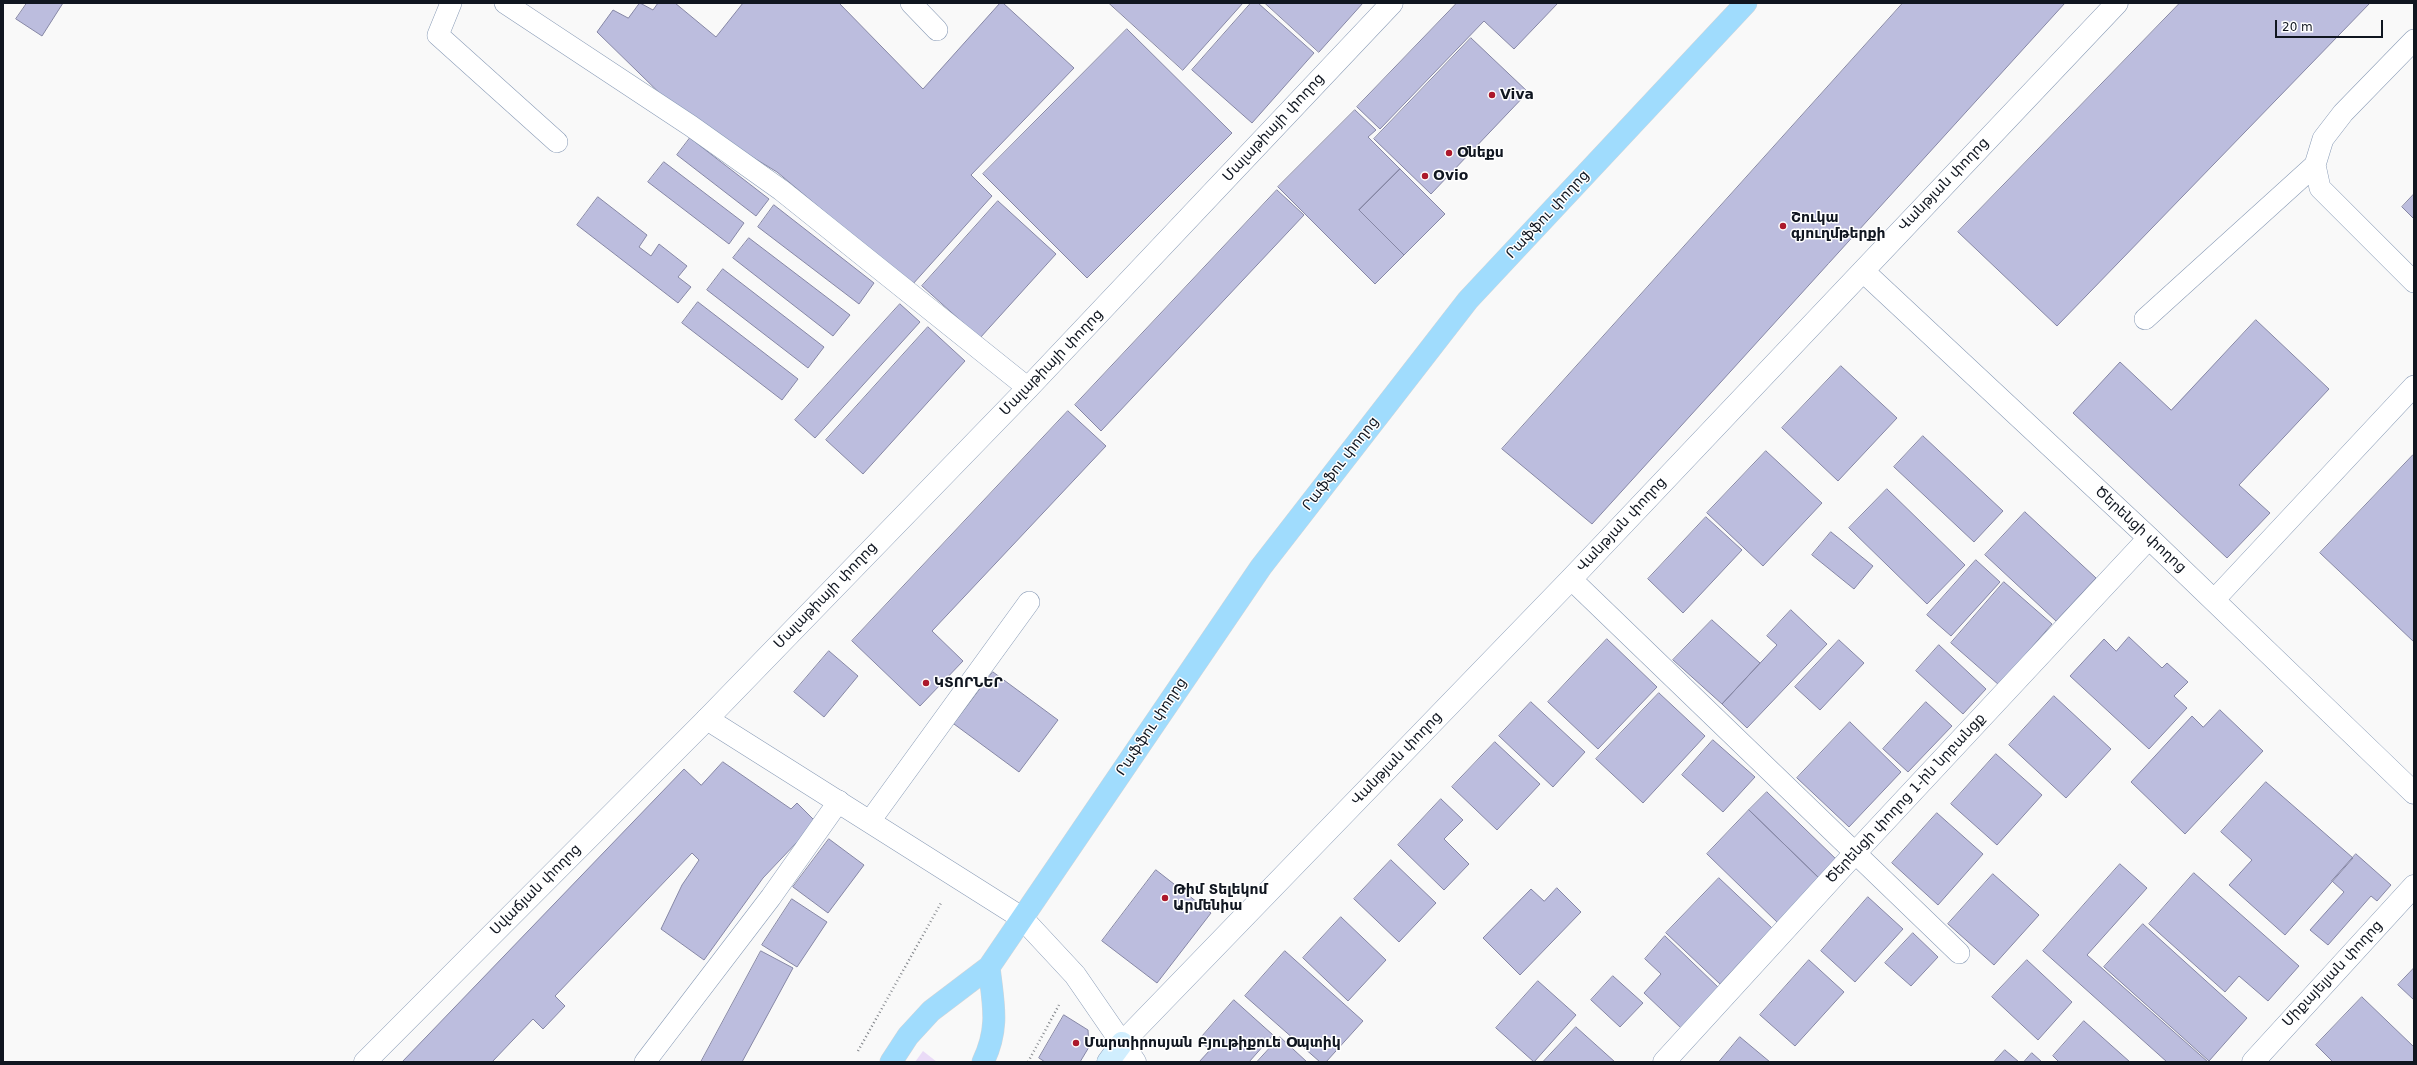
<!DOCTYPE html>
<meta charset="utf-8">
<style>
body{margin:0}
#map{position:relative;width:2417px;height:1065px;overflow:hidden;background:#f9f9f9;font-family:"DejaVu Sans",sans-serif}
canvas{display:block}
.frame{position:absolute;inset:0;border:4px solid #101620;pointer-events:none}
.scale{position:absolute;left:2275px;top:20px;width:108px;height:18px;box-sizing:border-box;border:2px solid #101620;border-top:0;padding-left:5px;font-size:12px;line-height:14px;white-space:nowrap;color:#101620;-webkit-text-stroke:3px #fff;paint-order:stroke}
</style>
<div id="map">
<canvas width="2417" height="1065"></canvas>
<div class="frame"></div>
<div class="scale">20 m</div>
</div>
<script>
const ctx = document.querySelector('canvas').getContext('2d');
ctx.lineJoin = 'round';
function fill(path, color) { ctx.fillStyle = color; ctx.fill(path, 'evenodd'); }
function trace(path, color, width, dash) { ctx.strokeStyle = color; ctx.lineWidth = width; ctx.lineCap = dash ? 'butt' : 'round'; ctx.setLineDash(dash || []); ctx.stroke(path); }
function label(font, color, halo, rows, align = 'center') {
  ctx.font = font + ' "DejaVu Sans","Noto Sans Armenian",sans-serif'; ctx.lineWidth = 3; ctx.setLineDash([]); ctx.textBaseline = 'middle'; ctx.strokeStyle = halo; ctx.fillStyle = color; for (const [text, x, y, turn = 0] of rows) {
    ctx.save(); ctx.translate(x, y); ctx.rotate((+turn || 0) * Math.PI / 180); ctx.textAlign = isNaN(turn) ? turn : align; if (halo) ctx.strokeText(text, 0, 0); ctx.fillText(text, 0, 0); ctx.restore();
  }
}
const green = new Path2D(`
 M 923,1051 L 937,1062 L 915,1062 Z`);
const building = new Path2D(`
 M 27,3 L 63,3 L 42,36 L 16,19 Z
 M 640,3 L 653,10 L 658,3 L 675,3 L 716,37 L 743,3 L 839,3 L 923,89 L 1000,3 L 1003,3 L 1074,68 L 971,175 L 992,196 L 912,285 L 777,172 L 680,113 L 597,32 L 613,10 L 628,18 Z
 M 1109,3 L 1243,3 L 1183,70 Z
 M 1251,3 L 1258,3 L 1314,53 L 1252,123 L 1192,70 Z
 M 1265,3 L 1363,3 L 1319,52 Z
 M 1457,3 L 1558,3 L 1514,49 L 1484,21 L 1380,129 L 1357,107 Z
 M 1903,3 L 2065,3 L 1592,524 L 1502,449 Z
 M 2180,3 L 2370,3 L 2057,326 L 1958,232 Z
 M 1127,29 L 1232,133 L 1087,278 L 983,174 Z
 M 1471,38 L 1528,92 L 1431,194 L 1374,139 Z
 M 1355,110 L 1376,130 L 1368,137 L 1400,169 L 1359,210 L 1404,255 L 1375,284 L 1278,187 Z
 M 690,138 L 769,199 L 756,216 L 677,155 Z
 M 664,162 L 744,223 L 729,244 L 648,182 Z
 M 1400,169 L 1445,214 L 1404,255 L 1359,210 Z
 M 1277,190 L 1304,215 L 1101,431 L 1075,405 Z
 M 2414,194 L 2414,219 L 2402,207 Z
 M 598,197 L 647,235 L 639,247 L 651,256 L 659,244 L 687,266 L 678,277 L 691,287 L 678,303 L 577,225 Z
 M 998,201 L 1056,254 L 980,338 L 922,286 Z
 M 774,205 L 874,283 L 859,304 L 758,227 Z
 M 749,238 L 850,315 L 833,336 L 733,258 Z
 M 723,269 L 824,347 L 808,368 L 707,290 Z
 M 698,302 L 798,379 L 782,400 L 682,323 Z
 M 900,304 L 920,322 L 815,438 L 795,420 Z
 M 2256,320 L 2329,389 L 2239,485 L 2270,513 L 2227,558 L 2073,413 L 2120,362 L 2171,410 Z
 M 928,327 L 965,361 L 863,474 L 826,440 Z
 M 1841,366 L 1897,418 L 1838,481 L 1782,428 Z
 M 1068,411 L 1106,446 L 932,631 L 963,661 L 920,706 L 852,641 Z
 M 1923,436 L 2003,511 L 1974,542 L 1894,467 Z
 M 1766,451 L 1822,503 L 1763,566 L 1707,513 Z
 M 2413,455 L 2414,455 L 2414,642 L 2320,553 Z
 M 1887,489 L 1965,565 L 1927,604 L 1849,528 Z
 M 2025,512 L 2096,578 L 2056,621 L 1985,555 Z
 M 1706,517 L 1742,550 L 1683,613 L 1648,579 Z
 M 1831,532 L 1873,566 L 1854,589 L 1812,555 Z
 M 1976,560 L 2000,582 L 1951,636 L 1927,615 Z
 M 2004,582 L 2052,624 L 1999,685 L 1951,643 Z
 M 1791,610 L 1827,644 L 1747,728 L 1722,704 L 1777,645 L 1767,636 Z
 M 1712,620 L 1760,663 L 1722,704 L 1673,660 Z
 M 2129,637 L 2162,668 L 2167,663 L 2188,682 L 2174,696 L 2187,708 L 2149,749 L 2070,676 L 2104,639 L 2116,651 Z
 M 1607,639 L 1657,687 L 1598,749 L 1548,702 Z
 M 1839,640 L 1864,663 L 1820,710 L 1795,687 Z
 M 1939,645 L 1986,689 L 1963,714 L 1916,671 Z
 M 829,651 L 858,676 L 824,717 L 794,692 Z
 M 993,672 L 1058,720 L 1019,772 L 954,724 Z
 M 1659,693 L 1705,736 L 1643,803 L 1596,759 Z
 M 2054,696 L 2111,749 L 2066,798 L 2009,745 Z
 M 1531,702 L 1585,752 L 1553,787 L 1499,736 Z
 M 1926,702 L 1952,726 L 1908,772 L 1883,749 Z
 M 2220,710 L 2263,751 L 2185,834 L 2131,782 L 2192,716 L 2203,727 Z
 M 1850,722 L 1901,772 L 1849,827 L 1797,778 Z
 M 1713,740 L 1755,777 L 1723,812 L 1682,775 Z
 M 1495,742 L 1540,784 L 1497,830 L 1452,787 Z
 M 1996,754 L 2042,795 L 1997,845 L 1951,804 Z
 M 723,762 L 791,809 L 797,803 L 816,822 L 763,878 L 704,960 L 661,929 L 682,885 L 699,860 L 692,853 L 555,996 L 565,1006 L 543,1029 L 533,1019 L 492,1062 L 402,1062 L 684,769 L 701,785 Z
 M 2266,782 L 2353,858 L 2285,935 L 2229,885 L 2252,860 L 2221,832 Z
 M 1767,792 L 1838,861 L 1820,879 L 1749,810 Z
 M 1441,799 L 1463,820 L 1444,839 L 1469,864 L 1444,890 L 1398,845 Z
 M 1749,810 L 1820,879 L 1778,923 L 1707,854 Z
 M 1937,813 L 1983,854 L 1938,905 L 1892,863 Z
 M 829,839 L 864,865 L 828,913 L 793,887 Z
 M 2356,854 L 2391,885 L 2377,901 L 2371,896 L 2328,945 L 2310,930 L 2344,892 L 2332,881 Z
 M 1391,860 L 1436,903 L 1399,942 L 1354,899 Z
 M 2120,864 L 2147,888 L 2087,955 L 2208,1062 L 2167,1062 L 2043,951 Z
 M 1156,870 L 1211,913 L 1157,983 L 1102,941 Z
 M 2194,873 L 2299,966 L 2268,1001 L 2239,976 L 2225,992 L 2149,924 Z
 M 1993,874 L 2039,915 L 1994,965 L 1948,924 Z
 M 1719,878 L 1772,928 L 1720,984 L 1666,933 Z
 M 1557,888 L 1581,912 L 1520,975 L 1483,938 L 1531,889 L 1544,901 Z
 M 1868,897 L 1903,929 L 1855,982 L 1821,951 Z
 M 792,899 L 827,922 L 797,967 L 762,945 Z
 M 1341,917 L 1386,960 L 1348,1001 L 1303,958 Z
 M 2143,924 L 2247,1018 L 2209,1061 L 2104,967 Z
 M 1913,933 L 1938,957 L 1911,986 L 1885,963 Z
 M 1665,936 L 1719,988 L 1681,1028 L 1644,993 L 1661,974 L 1645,959 Z
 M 761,951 L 793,968 L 742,1062 L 701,1062 Z
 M 1285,951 L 1363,1021 L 1326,1062 L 1320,1062 L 1245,996 Z
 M 1809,960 L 1844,992 L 1795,1046 L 1760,1015 Z
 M 2027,960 L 2072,1002 L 2038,1040 L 1992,997 Z
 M 2414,968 L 2414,1000 L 2398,985 Z
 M 1613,976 L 1643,1003 L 1620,1027 L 1591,1000 Z
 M 1538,981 L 1576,1015 L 1534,1062 L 1496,1028 Z
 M 2362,997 L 2414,1047 L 2414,1062 L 2333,1062 L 2316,1045 Z
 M 1234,1000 L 1273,1035 L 1249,1062 L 1199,1062 L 1210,1050 L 1199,1040 Z
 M 1064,1015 L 1088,1030 L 1089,1047 L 1080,1062 L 1045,1062 L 1039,1058 Z
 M 2084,1021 L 2130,1062 L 2059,1062 L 2053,1056 Z
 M 1576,1027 L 1615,1062 L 1543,1062 Z
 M 1280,1037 L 1307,1062 L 1257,1062 Z
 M 1740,1037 L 1770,1062 L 1719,1062 Z
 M 2005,1050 L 2019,1062 L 1994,1062 Z
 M 2032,1053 L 2042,1062 L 2024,1062 Z`);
const path = new Path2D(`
 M 858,1051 L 941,903
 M 1028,1062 L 1059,1005`);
const service = new Path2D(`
 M 451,3 L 438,35 L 557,142
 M 505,3 L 691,126 L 781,190 L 1028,388
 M 911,3 L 937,30
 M 2414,40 L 2343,113 L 2323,139 L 2315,165 L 2320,188 L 2414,282
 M 2145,319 L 2315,165
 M 1571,579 L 1959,953
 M 2214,600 L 2414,386
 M 870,821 L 1029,602
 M 645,1062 L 771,897 L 839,801`);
const minor = new Path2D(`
 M 1863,271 L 2149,538 L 2414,793
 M 707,719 L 1022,918 L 1075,975 L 1135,1062
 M 1122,1043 L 1571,579 L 2117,3
 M 1664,1062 L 1856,852 L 2149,538
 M 2253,1062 L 2414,886`);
const tertiary = new Path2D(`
 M 365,1062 L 707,719 L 1028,388 L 1392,3`);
const secondary = new Path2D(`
 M 1108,1062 L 1122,1043`);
const primary = new Path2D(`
 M 891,1062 L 908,1036 L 931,1011 L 989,967 L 1261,567 L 1468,300 L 1746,3
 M 983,1062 C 1000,1027 993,1003 989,967`);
const markers = [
 [1492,95,4,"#ac182b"],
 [1449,153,4,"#ac182b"],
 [1425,176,4,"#ac182b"],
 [1783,226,4,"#ac182b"],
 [926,683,4,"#ac182b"],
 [1165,898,4,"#ac182b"],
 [1076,1043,4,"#ac182b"]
];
const poiNames = [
 ["Viva",1500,95],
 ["Օնեքս",1457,153],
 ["Ovio",1433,176],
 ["Շուկա",1791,218],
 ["գյուղմթերքի",1791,234],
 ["ԿՏՈՐՆԵՐ",934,683],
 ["Թիմ Տելեկոմ",1173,890],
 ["Արմենիա",1173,906],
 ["Մարտիրոսյան Բյութիքուե Օպտիկ",1084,1043]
];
const streetNames = [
 ["Մալաթիայի փողոց",1274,128,-47],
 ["Վանթյան փողոց",1944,185,-46],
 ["Րաֆֆու փողոց",1548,215,-47],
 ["Մալաթիայի փողոց",1052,363,-46],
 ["Րաֆֆու փողոց",1341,464,-52],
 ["Վանթյան փողոց",1622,525,-47],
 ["Ծերենցի փողոց",2140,530,43],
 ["Մալաթիայի փողոց",826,596,-46],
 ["Րաֆֆու փողոց",1152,727,-56],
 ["Վանթյան փողոց",1397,759,-46],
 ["Ծերենցի փողոց 1-ին նրբանցք",1906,799,-47],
 ["Սվաճյան փողոց",536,890,-45],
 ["Միքայելյան փողոց",2333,974,-47]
];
fill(green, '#eadbf7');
fill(building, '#bcbdde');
trace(building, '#8687a5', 1);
trace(service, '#899bb6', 22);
trace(minor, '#899bb6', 23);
trace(tertiary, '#899bb6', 23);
trace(secondary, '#899bb6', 23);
trace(primary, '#d4d5d7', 23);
trace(path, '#84878c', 2.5, [1, 3]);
trace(service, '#fff', 21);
trace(minor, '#fff', 22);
trace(tertiary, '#fff', 22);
trace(secondary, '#d0eefe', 22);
trace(primary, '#a0dcfd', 22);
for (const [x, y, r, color] of markers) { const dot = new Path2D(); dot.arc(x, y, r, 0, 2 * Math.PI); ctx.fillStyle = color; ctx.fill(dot); trace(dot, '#fff', 1.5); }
label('bold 14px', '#101620', '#fff', poiNames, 'left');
label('14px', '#101620', '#fff', streetNames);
</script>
